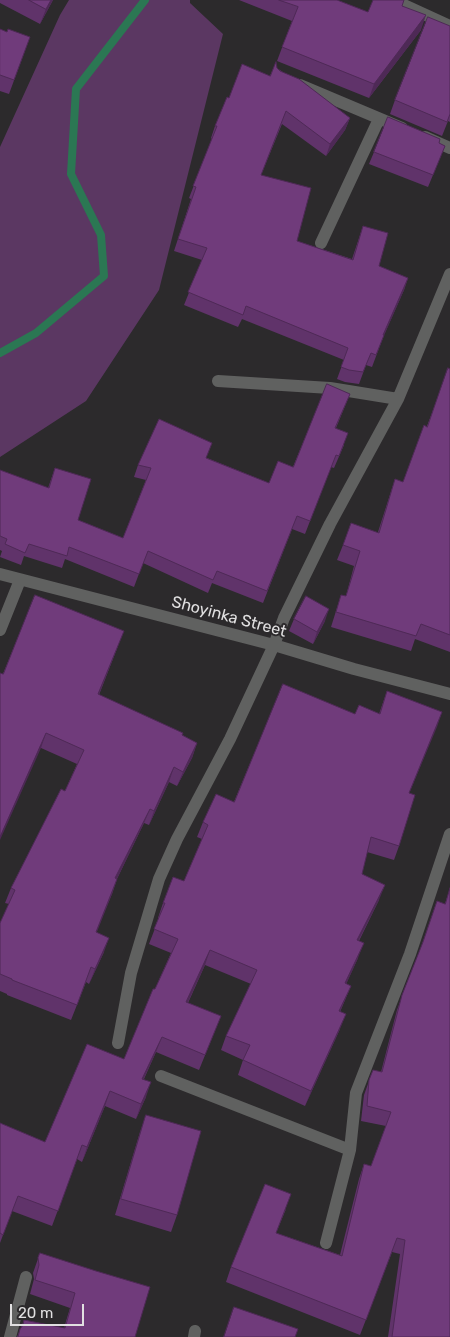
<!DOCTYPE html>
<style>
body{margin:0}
#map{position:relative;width:450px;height:1337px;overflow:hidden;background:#2c2a2c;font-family:Rubik,sans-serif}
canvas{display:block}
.scale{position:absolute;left:10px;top:1304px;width:74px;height:22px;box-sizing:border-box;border:2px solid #e1e0e1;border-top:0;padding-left:6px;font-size:15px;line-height:18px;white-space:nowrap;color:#e1e0e1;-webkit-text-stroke:4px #2c2a2c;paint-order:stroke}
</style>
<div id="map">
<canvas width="450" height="1337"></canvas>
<div class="scale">20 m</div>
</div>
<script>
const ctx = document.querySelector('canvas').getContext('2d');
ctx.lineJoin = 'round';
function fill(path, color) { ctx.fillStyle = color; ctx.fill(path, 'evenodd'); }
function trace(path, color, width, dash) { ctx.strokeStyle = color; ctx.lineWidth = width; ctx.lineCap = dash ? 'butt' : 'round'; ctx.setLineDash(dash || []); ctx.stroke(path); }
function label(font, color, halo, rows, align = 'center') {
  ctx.font = font + ' Rubik,sans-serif'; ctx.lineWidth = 4; ctx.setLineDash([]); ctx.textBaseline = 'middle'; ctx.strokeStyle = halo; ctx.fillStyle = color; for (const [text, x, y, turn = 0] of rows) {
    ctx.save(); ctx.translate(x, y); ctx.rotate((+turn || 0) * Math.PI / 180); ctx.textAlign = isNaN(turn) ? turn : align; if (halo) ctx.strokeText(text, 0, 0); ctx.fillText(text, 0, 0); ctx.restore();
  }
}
const green = new Path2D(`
 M 69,0 L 190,0 L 190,3 L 223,34 L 159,290 L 86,401 L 0,457 L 0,147 L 60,15 Z`);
const stream = new Path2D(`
 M 0,353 L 36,333 L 104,276 L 101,235 L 71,174 L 76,89 L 145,0`);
const minor = new Path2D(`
 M 393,0 L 450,26
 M 300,85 L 402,128
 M 425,137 L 450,148
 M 321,243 L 379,119
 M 218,381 L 330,388 L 398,399
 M 0,574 L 274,645 L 354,669 L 450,694
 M 0,630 L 20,580
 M 118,1043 L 131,973 L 159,879 L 177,839 L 230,739 L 274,645 L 284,618 L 330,524 L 398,399 L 450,274
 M 161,1076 L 350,1150
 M 326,1243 L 350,1150 L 356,1093 L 410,954 L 450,834
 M 10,1337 L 26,1277
 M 194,1337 L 195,1331`);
const wall = new Path2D(`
 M 0,0 L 53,0 L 40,24 L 0,3 Z
 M 239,0 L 337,0 L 368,12 L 402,6 L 421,30 L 369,98 L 277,61 L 292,21 Z
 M 450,26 L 450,122 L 448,121 L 442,136 L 390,114 L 395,100 Z
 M 0,29 L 7,32 L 30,37 L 9,94 L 0,91 Z
 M 277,68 L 350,118 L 345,130 L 326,156 L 282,124 L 261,175 L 297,241 L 352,259 L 363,226 L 379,266 L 408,278 L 404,290 L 384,335 L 372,367 L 366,365 L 359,384 L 345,382 L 337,379 L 344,360 L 242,319 L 238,327 L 184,305 L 202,260 L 174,251 L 191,199 L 189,198 L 212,139 L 211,138 L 215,126 L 229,98 L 270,76 Z
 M 439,143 L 445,146 L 428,187 L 369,164 L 374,152 Z
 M 450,369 L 450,652 L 415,639 L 411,651 L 331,627 L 341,595 L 346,596 L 354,566 L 337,560 L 343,545 L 378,532 L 395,479 L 403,482 L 427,426 Z
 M 350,394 L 336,428 L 344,445 L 334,468 L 331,467 L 305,534 L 292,529 L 263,603 L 212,583 L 208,593 L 143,563 L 134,587 L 65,559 L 62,568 L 24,556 L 21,565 L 0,557 L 2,551 L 0,550 L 0,470 L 48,488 L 55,468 L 78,520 L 123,538 L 146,480 L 134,477 L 138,465 L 207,458 L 269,483 L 293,467 Z
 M 294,619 L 325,621 L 313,644 L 289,631 Z
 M 118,646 L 99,695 L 197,743 L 192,758 L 177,786 L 169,782 L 149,825 L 144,823 L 117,879 L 112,894 L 96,932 L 104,952 L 89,984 L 86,982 L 71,1020 L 7,995 L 7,994 L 0,991 L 0,923 L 9,904 L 5,903 L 11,888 L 65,791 L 77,764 L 41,748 L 3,674 Z
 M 387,691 L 442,712 L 409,793 L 399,846 L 394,860 L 367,852 L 362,874 L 379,900 L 359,941 L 358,958 L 346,984 L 351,986 L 340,1012 L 340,1029 L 305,1106 L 238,1075 L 243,1060 L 221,1050 L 226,1036 L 251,984 L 205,965 L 188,1003 L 221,1016 L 199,1070 L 156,1052 L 144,1079 L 146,1097 L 136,1119 L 105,1106 L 82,1162 L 77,1159 L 52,1226 L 12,1211 L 0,1243 L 0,1123 L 45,1142 L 124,1059 L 171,953 L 149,944 L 159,918 L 158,918 L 163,903 L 184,881 L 202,839 L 197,837 L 203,822 L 234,802 L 355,714 L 379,714 Z
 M 437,901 L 450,1337 L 388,1337 L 400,1254 L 392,1252 L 360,1335 L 226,1282 L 231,1267 L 286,1209 L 276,1233 L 340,1255 L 359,1179 L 364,1164 L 371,1166 L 386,1126 L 361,1121 L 364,1095 L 373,1070 L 381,1072 L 397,1010 L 420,950 Z
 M 146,1115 L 177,1215 L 171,1232 L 115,1215 L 140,1132 Z
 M 40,1253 L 135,1337 L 17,1337 L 24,1320 L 64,1328 L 70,1308 L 30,1294 L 34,1279 L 33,1273 Z`);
const shadedWall = new Path2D(`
 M 51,0 L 53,0 L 40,24 L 46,9 Z
 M 426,15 L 421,30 L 369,98 L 374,84 Z
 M 350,118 L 345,130 L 326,156 L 330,144 Z
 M 408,278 L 404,290 L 379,347 L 383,335 Z
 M 329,609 L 325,621 L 313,644 L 317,632 Z
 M 124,631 L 118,646 L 93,709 L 98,694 Z
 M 442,712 L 437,727 L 403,808 L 409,793 Z
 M 46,733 L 41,748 L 0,840 L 0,837 Z
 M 197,743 L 192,758 L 177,786 L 183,772 Z
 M 174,767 L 169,782 L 149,825 L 154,811 Z
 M 150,809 L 144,823 L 110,893 L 115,878 Z
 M 117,879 L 112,894 L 91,947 L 96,932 Z
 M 385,885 L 379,900 L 351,955 L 357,940 Z
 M 109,938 L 104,952 L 89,984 L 95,969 Z
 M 364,943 L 358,958 L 340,998 L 345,983 Z
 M 210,950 L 205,965 L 181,1017 L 186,1002 Z
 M 351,986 L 345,1000 L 333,1026 L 339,1011 Z
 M 346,1014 L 340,1029 L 305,1106 L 311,1091 Z
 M 162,1037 L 156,1052 L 137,1093 L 142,1079 Z
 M 151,1082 L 146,1097 L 136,1119 L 141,1104 Z
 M 110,1091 L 105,1106 L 82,1162 L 87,1147 Z`);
const building = new Path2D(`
 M 29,0 L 51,0 L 46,9 Z
 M 279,0 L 337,0 L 368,12 L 373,0 L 404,0 L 402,6 L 426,15 L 374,84 L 282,47 L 298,7 Z
 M 428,17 L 450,26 L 450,114 L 447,122 L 395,100 Z
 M 0,29 L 7,32 L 8,29 L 30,37 L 14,80 L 0,75 Z
 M 276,62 L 277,68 L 280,71 L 299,79 L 350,118 L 330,144 L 286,111 L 261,175 L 311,188 L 297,241 L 353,260 L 363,226 L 388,233 L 379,266 L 408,278 L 383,335 L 384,335 L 376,355 L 371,353 L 363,372 L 349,370 L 341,367 L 348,348 L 246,306 L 243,315 L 188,292 L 207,248 L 178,239 L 196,187 L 193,186 L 217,126 L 215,126 L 227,97 L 229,98 L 242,64 L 270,76 Z
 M 388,117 L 440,139 L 439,143 L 445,146 L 433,175 L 374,152 Z
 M 448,368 L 450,369 L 450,635 L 421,624 L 416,636 L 336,612 L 341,595 L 346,596 L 360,551 L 343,545 L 351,523 L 379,533 L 395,479 L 403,482 L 424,425 L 427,427 Z
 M 327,384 L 350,394 L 335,428 L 348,433 L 339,456 L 336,455 L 310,521 L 297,516 L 267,591 L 217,571 L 213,580 L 148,551 L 139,574 L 69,547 L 67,556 L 29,544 L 25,553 L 5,544 L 7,539 L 0,536 L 0,470 L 49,488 L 55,468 L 91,479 L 78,520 L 123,538 L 151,468 L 138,465 L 159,419 L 212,443 L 206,458 L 269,483 L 278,461 L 293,467 Z
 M 35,595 L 124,631 L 98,694 L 183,733 L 182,735 L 197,743 L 183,772 L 174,767 L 154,811 L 150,809 L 115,878 L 117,879 L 96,932 L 109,938 L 95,969 L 91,967 L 77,1005 L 12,980 L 12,979 L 0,974 L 0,923 L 15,890 L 11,888 L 61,789 L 65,791 L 84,750 L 46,733 L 0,837 L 0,673 L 3,674 Z
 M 306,596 L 329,609 L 317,632 L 294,619 Z
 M 283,684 L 355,714 L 359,705 L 380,714 L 387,691 L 442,712 L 409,793 L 415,795 L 399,846 L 371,837 L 362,874 L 385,885 L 357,940 L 364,943 L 345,983 L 351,986 L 339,1011 L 346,1014 L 311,1091 L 243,1060 L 250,1045 L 226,1036 L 257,970 L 210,950 L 186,1002 L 221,1016 L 205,1055 L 162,1037 L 142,1079 L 151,1082 L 141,1104 L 110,1091 L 87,1147 L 82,1145 L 58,1211 L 18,1196 L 3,1235 L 0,1233 L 0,1123 L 45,1142 L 87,1044 L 124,1059 L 153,989 L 155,989 L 178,939 L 154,929 L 165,903 L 163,903 L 173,877 L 184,881 L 208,825 L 203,822 L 216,794 L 234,802 Z
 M 450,888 L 450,1337 L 392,1337 L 405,1240 L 397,1238 L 366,1320 L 231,1267 L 265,1184 L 291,1194 L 276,1233 L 342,1256 L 364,1164 L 371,1166 L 391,1112 L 367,1106 L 369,1080 L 373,1070 L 382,1072 L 402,995 L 423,942 L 437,901 L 445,904 Z
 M 146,1115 L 201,1131 L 177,1215 L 121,1199 Z
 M 40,1253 L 96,1271 L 150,1287 L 135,1337 L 18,1337 L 20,1329 L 23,1325 L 24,1320 L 65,1328 L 75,1293 L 35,1280 L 39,1265 L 38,1258 Z
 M 234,1307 L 298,1329 L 295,1337 L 224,1337 Z`);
const streetNames = [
 ["Shoyinka Street",229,617,15]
];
fill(green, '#5b3762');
trace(stream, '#2b7753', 8);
trace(minor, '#606160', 12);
fill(wall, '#60336a');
fill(shadedWall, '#4e2956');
fill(building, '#703b7b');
trace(building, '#4e2956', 1);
label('16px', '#e1e0e1', '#2c2a2c', streetNames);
</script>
